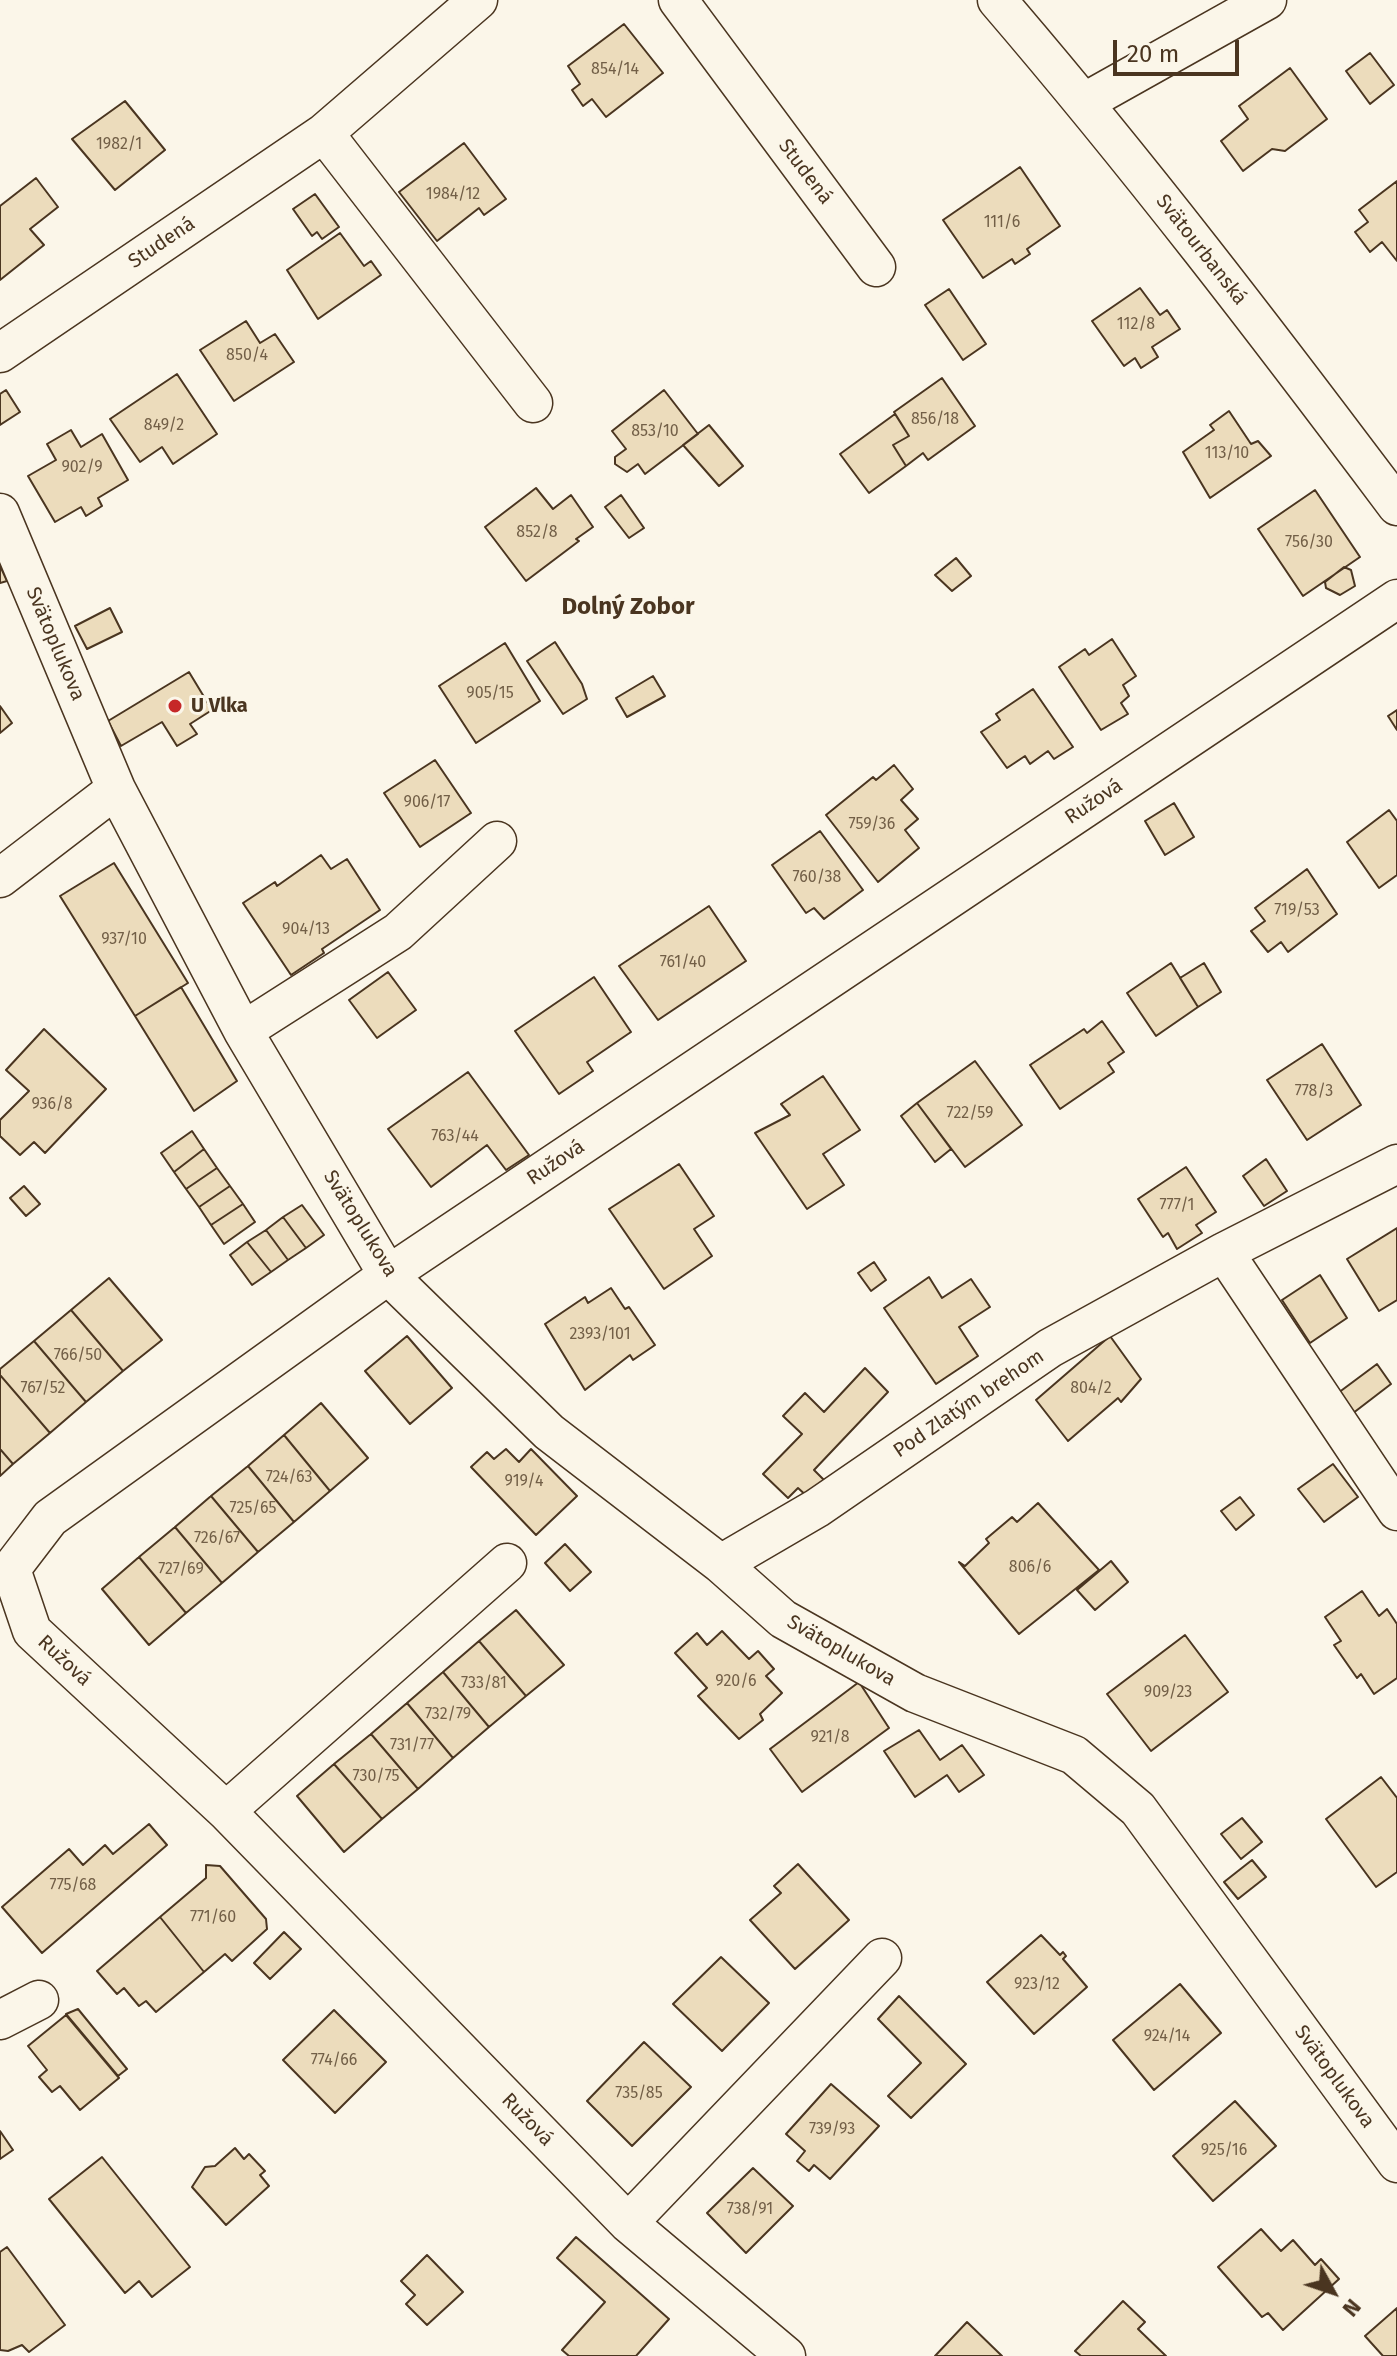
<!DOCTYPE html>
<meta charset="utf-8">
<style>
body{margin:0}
#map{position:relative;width:1397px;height:2356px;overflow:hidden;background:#fbf6e9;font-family:"Fira Sans",sans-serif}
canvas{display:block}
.north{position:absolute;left:1293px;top:2252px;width:80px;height:80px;-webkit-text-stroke:6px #fbf6e9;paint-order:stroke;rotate:130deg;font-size:22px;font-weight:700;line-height:32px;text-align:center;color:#4a3520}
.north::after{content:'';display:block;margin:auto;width:28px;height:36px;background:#4a3520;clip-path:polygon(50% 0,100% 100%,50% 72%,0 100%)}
.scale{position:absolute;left:1113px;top:40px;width:126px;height:36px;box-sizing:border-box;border:4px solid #4a3520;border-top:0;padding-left:10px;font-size:24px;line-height:28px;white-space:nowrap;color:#4a3520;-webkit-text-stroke:6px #fbf6e9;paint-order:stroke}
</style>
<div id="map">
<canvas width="1397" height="2356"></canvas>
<div class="north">N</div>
<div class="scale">20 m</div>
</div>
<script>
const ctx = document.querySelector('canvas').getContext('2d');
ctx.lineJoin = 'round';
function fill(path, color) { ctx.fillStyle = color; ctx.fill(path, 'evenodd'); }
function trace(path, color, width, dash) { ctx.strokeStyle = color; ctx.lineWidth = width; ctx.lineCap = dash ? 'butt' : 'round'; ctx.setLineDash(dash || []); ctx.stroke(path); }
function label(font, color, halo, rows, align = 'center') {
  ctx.font = font + ' "Fira Sans",sans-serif'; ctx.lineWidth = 6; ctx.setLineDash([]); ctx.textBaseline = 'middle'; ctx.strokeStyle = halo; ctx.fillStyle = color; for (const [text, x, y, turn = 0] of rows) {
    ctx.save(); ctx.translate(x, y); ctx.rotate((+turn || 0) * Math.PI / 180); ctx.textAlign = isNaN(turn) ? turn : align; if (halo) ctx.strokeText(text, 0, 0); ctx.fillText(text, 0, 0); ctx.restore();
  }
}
const building = new Path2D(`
 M 624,24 L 663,73 L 606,117 L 592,99 L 583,106 L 572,90 L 580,84 L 568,66 Z
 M 1370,53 L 1394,85 L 1370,104 L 1346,71 Z
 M 1290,68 L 1327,119 L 1285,151 L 1272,149 L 1243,171 L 1221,141 L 1248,119 L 1239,106 Z
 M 125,101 L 165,150 L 115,190 L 72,139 Z
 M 464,143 L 506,199 L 484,215 L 479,208 L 437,241 L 399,192 Z
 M 1020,167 L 1060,226 L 1027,249 L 1030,254 L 1015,264 L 1012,259 L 983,278 L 943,220 Z
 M 36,178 L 58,207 L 30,229 L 44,245 L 0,280 L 0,206 Z
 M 1397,181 L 1397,261 L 1382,242 L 1370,252 L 1355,232 L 1368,222 L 1359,210 Z
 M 315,194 L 339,227 L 322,239 L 317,232 L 312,236 L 293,209 Z
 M 340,233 L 364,266 L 371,261 L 381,275 L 318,319 L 287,270 Z
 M 1140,288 L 1160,315 L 1167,310 L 1180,329 L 1152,347 L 1158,357 L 1141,368 L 1135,358 L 1124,366 L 1092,321 Z
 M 949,289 L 986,344 L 963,360 L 925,305 Z
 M 246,321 L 260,343 L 275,334 L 294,362 L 234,401 L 200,350 Z
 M 177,374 L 217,434 L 173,464 L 162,447 L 140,462 L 110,419 Z
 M 942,378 L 975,426 L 928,460 L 923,453 L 906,466 L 893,445 L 909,436 L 894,412 Z
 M 6,390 L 20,412 L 0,425 L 0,394 Z
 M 664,390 L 698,434 L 645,474 L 638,464 L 627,472 L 615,464 L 615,457 L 626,449 L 612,431 Z
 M 1229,411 L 1251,444 L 1258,441 L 1271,456 L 1210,498 L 1183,452 L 1214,430 L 1210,425 Z
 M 895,414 L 909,436 L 893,445 L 906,466 L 869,493 L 840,454 Z
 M 709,425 L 743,466 L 719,486 L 683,445 Z
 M 71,430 L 81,447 L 102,434 L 128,480 L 98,498 L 102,506 L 86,516 L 81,507 L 55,522 L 28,476 L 56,460 L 47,444 Z
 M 536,488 L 553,509 L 571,495 L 593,527 L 576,539 L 579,541 L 526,581 L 485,527 Z
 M 1315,490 L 1360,557 L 1303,596 L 1258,529 Z
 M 621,495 L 644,528 L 629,538 L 605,507 Z
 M 956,558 L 971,576 L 952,591 L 935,575 Z
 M 0,566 L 7,581 L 0,583 Z
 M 1344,567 L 1351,570 L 1355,586 L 1340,595 L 1326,588 L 1325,582 Z
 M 110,608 L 122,632 L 87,649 L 75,626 Z
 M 1112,639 L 1136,676 L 1123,685 L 1129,696 L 1121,703 L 1128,714 L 1101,730 L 1059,667 L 1085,649 L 1089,655 Z
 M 555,642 L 582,684 L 587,699 L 563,714 L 527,661 Z
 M 505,643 L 540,701 L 476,743 L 439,686 Z
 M 189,672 L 212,710 L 190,724 L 197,734 L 177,746 L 162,722 L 121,746 L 108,721 Z
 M 653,676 L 665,696 L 627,717 L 616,698 Z
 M 1033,689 L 1073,747 L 1054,759 L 1048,751 L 1030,764 L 1025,756 L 1007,768 L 981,732 L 1000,720 L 996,714 Z
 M 0,706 L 12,723 L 0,733 Z
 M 1397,710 L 1397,730 L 1388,716 Z
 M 435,760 L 471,813 L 420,847 L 384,793 Z
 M 894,765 L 913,789 L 901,800 L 918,819 L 905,830 L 919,848 L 878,882 L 826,815 L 873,777 L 876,780 Z
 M 1174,803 L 1194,837 L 1165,855 L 1145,821 Z
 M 1389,810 L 1397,821 L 1397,875 L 1379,888 L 1347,842 Z
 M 820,831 L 863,890 L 824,919 L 814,908 L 806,913 L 772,865 Z
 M 321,855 L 331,869 L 347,859 L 380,910 L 322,949 L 324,953 L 291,975 L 243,903 L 275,882 L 277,886 Z
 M 114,863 L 188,983 L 135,1016 L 60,896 Z
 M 1307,869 L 1337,914 L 1288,952 L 1281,942 L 1268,952 L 1251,931 L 1265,921 L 1255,908 Z
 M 709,906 L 746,961 L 658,1020 L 619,966 Z
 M 1171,963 L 1198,1007 L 1156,1036 L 1127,993 Z
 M 1204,963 L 1221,992 L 1198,1007 L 1180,978 Z
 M 388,972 L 416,1010 L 377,1038 L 349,1000 Z
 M 594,977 L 631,1032 L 587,1062 L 593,1071 L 559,1094 L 515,1031 Z
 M 181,987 L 237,1081 L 194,1111 L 135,1016 Z
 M 1102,1021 L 1124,1052 L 1108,1063 L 1114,1072 L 1060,1109 L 1030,1065 L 1084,1029 L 1087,1033 Z
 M 44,1029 L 106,1089 L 45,1153 L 34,1142 L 20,1155 L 0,1136 L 0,1120 L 29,1091 L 6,1070 Z
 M 1322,1044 L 1361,1105 L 1307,1140 L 1267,1080 Z
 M 975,1061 L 1022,1125 L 965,1167 L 917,1103 Z
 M 468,1072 L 529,1155 L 506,1170 L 487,1145 L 431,1187 L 388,1129 Z
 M 823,1076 L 860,1130 L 823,1154 L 844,1185 L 807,1209 L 755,1133 L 790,1115 L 781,1104 Z
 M 917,1103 L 951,1149 L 935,1162 L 901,1116 Z
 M 192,1131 L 204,1149 L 174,1172 L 161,1153 Z
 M 204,1149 L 217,1168 L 186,1189 L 174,1172 Z
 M 1266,1159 L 1287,1191 L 1264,1206 L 1243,1176 Z
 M 679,1164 L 714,1216 L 694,1229 L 712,1256 L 664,1289 L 609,1209 Z
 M 1186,1167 L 1216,1212 L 1196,1225 L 1202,1233 L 1177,1249 L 1168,1233 L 1163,1237 L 1138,1199 Z
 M 217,1168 L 230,1186 L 199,1207 L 186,1189 Z
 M 24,1186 L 40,1204 L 26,1216 L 10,1198 Z
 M 230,1186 L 243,1204 L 211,1225 L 199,1207 Z
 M 243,1204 L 255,1222 L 224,1244 L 211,1225 Z
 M 302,1205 L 324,1235 L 306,1248 L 283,1217 Z
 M 283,1217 L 306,1248 L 288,1260 L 266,1230 Z
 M 1397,1228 L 1397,1300 L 1379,1311 L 1347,1259 Z
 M 266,1230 L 288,1260 L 271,1272 L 247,1242 Z
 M 247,1242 L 271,1272 L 252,1285 L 230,1255 Z
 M 874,1262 L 886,1280 L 871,1291 L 858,1273 Z
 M 1320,1275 L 1347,1318 L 1310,1343 L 1282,1300 Z
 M 929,1277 L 942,1298 L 971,1279 L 990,1307 L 959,1327 L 978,1356 L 936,1384 L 884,1308 Z
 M 109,1278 L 162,1340 L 123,1371 L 71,1310 Z
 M 611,1288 L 625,1309 L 629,1307 L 655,1345 L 633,1360 L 630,1355 L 585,1390 L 545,1324 L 585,1297 L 588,1303 Z
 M 71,1310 L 123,1371 L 86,1402 L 34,1341 Z
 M 407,1336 L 452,1388 L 410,1424 L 365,1371 Z
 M 1110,1336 L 1141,1379 L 1121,1402 L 1118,1398 L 1068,1441 L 1036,1400 Z
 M 34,1341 L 86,1402 L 50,1433 L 0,1375 L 0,1369 Z
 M 1377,1364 L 1391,1384 L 1348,1417 L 1334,1396 Z
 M 865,1368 L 888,1392 L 814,1470 L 825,1481 L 809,1498 L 798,1488 L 788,1498 L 763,1474 L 802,1434 L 783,1416 L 805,1393 L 824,1412 Z
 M 0,1375 L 50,1433 L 13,1464 L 0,1449 Z
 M 321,1403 L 368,1458 L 330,1491 L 284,1435 Z
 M 284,1435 L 330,1491 L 294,1522 L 248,1466 Z
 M 0,1449 L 13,1464 L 0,1476 Z
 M 506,1449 L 519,1462 L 531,1449 L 577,1496 L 536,1535 L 471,1467 L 487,1452 L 494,1459 Z
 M 1333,1464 L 1358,1497 L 1324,1522 L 1298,1489 Z
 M 248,1466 L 294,1522 L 258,1552 L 211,1496 Z
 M 211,1496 L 258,1552 L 222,1583 L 175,1527 Z
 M 1240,1497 L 1254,1515 L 1236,1530 L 1221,1511 Z
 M 1038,1503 L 1099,1570 L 1019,1634 L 959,1562 L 965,1566 L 989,1543 L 986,1539 L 1012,1517 L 1017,1522 Z
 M 175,1527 L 222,1583 L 186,1613 L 139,1557 Z
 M 565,1544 L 591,1572 L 570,1591 L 545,1563 Z
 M 139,1557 L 186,1613 L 149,1645 L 102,1589 Z
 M 1111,1561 L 1128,1582 L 1095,1610 L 1077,1590 Z
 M 1362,1591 L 1379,1616 L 1387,1609 L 1397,1624 L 1397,1678 L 1374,1694 L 1361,1674 L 1357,1678 L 1334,1645 L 1341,1641 L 1325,1617 Z
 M 516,1610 L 564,1665 L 526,1696 L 479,1641 Z
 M 722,1631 L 749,1659 L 758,1651 L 774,1669 L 766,1676 L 782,1693 L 760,1714 L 763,1720 L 739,1739 L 698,1696 L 707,1688 L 675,1653 L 697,1633 L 707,1645 Z
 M 1185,1635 L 1228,1692 L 1151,1751 L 1107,1694 Z
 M 479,1641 L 526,1696 L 489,1727 L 443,1672 Z
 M 443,1672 L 489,1727 L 453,1758 L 407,1703 Z
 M 859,1682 L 889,1728 L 802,1792 L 770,1749 Z
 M 407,1703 L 453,1758 L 418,1789 L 371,1734 Z
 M 919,1730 L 940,1760 L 962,1745 L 984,1775 L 959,1792 L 947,1775 L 915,1797 L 884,1751 Z
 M 371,1734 L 418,1789 L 382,1819 L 334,1764 Z
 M 334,1764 L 382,1819 L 344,1852 L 297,1796 Z
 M 1381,1777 L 1397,1798 L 1397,1872 L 1376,1887 L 1326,1819 Z
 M 1242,1818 L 1262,1842 L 1241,1859 L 1221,1834 Z
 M 149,1824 L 167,1845 L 42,1953 L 2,1907 L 69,1849 L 83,1865 L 105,1845 L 113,1854 Z
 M 1252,1860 L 1266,1877 L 1238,1899 L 1224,1882 Z
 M 798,1864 L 849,1920 L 795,1969 L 750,1920 L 781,1893 L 774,1886 Z
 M 206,1865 L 220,1866 L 266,1919 L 267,1929 L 232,1961 L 225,1954 L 204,1972 L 160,1917 L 206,1878 Z
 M 160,1917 L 204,1972 L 156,2012 L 146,2001 L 139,2006 L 124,1988 L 117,1994 L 97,1971 Z
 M 284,1932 L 301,1949 L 270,1979 L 254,1963 Z
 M 1041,1935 L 1060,1955 L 1063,1952 L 1066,1956 L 1063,1959 L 1087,1987 L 1034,2034 L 987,1982 Z
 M 721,1957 L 769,2003 L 722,2051 L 673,2004 Z
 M 1180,1984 L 1221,2033 L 1154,2090 L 1113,2040 Z
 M 899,1996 L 966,2064 L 911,2118 L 888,2096 L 921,2063 L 878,2019 Z
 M 78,2009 L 127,2069 L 118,2076 L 66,2014 Z
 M 334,2010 L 386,2062 L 335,2113 L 283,2060 Z
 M 66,2015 L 119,2078 L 80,2110 L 60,2086 L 52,2092 L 39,2077 L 47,2070 L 28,2046 Z
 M 644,2042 L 691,2087 L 632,2146 L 587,2101 Z
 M 831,2084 L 879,2126 L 830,2179 L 814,2165 L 809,2171 L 797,2161 L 805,2151 L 786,2134 Z
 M 1235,2101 L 1276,2146 L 1213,2201 L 1173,2156 Z
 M 0,2131 L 13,2150 L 0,2159 Z
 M 235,2148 L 244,2159 L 249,2154 L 265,2171 L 260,2175 L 269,2186 L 226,2225 L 192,2187 L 205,2167 L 215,2166 Z
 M 102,2157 L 190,2267 L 152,2297 L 139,2281 L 125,2293 L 49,2199 Z
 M 753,2168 L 793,2206 L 746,2253 L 707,2213 Z
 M 1261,2229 L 1281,2251 L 1293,2240 L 1315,2265 L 1321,2259 L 1339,2279 L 1283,2330 L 1268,2313 L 1262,2317 L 1218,2267 Z
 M 576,2237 L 669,2319 L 636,2356 L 569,2356 L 562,2350 L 605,2302 L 557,2258 Z
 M 7,2247 L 65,2325 L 29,2352 L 22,2345 L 8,2351 L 0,2350 L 0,2252 Z
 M 427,2255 L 463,2292 L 427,2325 L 406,2304 L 415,2295 L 401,2281 Z
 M 1123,2301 L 1145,2322 L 1138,2329 L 1166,2356 L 1081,2356 L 1075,2351 Z
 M 1397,2308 L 1397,2356 L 1383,2356 L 1365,2336 Z
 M 967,2322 L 1002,2356 L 935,2356 Z`);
const street = new Path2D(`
 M 678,0 L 876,267
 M 997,0 C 1137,163 1268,334 1397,506
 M 1085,102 L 1267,0
 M 324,133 L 533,403
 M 0,353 L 324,133 L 478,0
 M 0,513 L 116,789 L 243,1031 L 388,1275 L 549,1432 L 721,1564 L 783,1619 L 915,1693 L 1074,1755 L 1138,1809 L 1397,2163
 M 0,878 L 116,789
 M 243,1031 L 398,932 L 497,841
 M 1224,1252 L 1397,1511
 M 721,1564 L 817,1508 L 1050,1348 L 1224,1252 L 1397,1164
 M 226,1811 L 507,1563
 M 0,2020 L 39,2000
 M 628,2223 L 882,1958
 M 786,2356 L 628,2223 L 226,1811 L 32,1631 L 11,1569 L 50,1518 L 388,1275 L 1397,599`);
const markers = [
 [175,706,8,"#c62828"]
];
const numberNames = [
 ["854/14",615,70],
 ["1982/1",119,145],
 ["1984/12",453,195],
 ["111/6",1002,223],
 ["112/8",1136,325],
 ["850/4",247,356],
 ["856/18",935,420],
 ["849/2",164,426],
 ["853/10",655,432],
 ["113/10",1227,454],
 ["902/9",82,468],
 ["852/8",537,533],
 ["756/30",1309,543],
 ["905/15",490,694],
 ["906/17",427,803],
 ["759/36",872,825],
 ["760/38",817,878],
 ["719/53",1297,911],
 ["904/13",306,930],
 ["937/10",124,940],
 ["761/40",683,963],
 ["778/3",1314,1092],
 ["936/8",52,1105],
 ["722/59",970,1114],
 ["763/44",455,1137],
 ["777/1",1177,1206],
 ["2393/101",600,1335],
 ["766/50",78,1356],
 ["767/52",43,1389],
 ["804/2",1091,1389],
 ["724/63",289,1478],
 ["919/4",524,1482],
 ["725/65",253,1509],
 ["726/67",217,1539],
 ["806/6",1030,1568],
 ["727/69",181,1570],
 ["920/6",736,1682],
 ["733/81",484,1684],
 ["909/23",1168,1693],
 ["732/79",448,1715],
 ["921/8",830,1738],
 ["731/77",412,1746],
 ["730/75",376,1777],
 ["775/68",73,1886],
 ["771/60",213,1918],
 ["923/12",1037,1985],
 ["924/14",1167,2037],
 ["774/66",334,2061],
 ["735/85",639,2094],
 ["739/93",832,2130],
 ["925/16",1224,2151],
 ["738/91",750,2210]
];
const streetNames = [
 ["Studená",805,172,53],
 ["Studená",162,243,-34],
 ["Svätourbanská",1201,250,52],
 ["Svätoplukova",55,644,67],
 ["Ružová",1094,802,-34],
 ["Ružová",556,1163,-34],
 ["Svätoplukova",360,1224,58],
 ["Pod Zlatým brehom",969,1404,-34],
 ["Svätoplukova",841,1651,30],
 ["Ružová",64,1661,43],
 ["Svätoplukova",1334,2077,54],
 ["Ružová",527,2120,46]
];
const poiNames = [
 ["U Vlka",191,706]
];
const quarterNames = [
 ["Dolný Zobor",628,607]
];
fill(building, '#ecdcbc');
trace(building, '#4a3520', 2);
trace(street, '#4a3520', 41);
trace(street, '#fbf6e9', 38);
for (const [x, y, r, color] of markers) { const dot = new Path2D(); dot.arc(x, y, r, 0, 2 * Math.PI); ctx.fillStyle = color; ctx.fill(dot); trace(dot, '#fbf6e9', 3); }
label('16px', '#725f47', null, numberNames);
label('20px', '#4a3520', '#fbf6e9', streetNames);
label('bold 20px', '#4a3520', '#fbf6e9', poiNames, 'left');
label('bold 24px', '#4a3520', '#fbf6e9', quarterNames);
</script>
